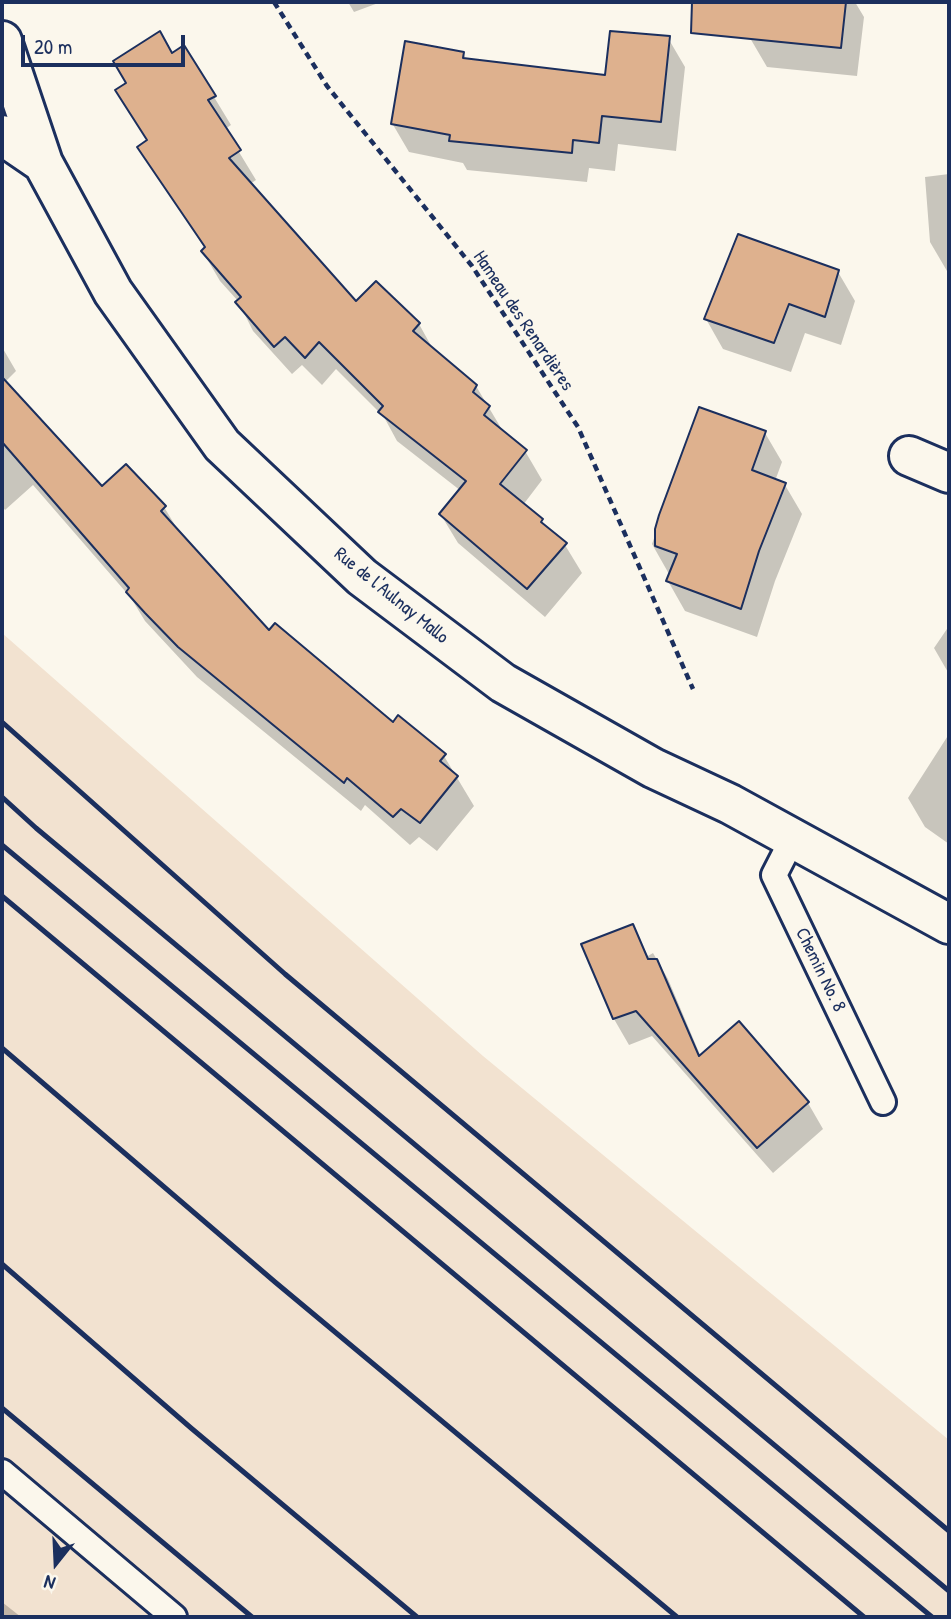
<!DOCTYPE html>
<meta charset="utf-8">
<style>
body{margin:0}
#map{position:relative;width:951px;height:1619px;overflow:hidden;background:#fbf7ec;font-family:"Patrick Hand",sans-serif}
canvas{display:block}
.frame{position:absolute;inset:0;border:4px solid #1b2f5e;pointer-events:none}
.north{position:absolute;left:21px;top:1528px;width:70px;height:70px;-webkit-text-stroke:5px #fbf7ec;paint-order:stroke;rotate:198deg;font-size:19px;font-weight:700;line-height:28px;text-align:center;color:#1b2f5e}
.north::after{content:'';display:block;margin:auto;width:24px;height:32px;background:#1b2f5e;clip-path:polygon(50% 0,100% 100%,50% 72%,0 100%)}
.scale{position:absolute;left:21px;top:35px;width:164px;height:32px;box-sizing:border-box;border:4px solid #1b2f5e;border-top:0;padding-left:9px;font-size:21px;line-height:24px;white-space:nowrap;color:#1b2f5e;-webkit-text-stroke:5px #fbf7ec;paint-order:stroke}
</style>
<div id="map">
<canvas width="951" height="1619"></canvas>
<div class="frame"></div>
<div class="north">N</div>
<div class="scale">20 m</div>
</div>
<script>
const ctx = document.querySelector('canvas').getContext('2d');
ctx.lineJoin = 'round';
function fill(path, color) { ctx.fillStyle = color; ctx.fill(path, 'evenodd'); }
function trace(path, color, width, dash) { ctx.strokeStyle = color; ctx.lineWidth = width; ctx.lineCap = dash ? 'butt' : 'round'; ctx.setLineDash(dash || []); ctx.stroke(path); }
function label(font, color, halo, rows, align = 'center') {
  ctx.font = font + ' "Patrick Hand",sans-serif'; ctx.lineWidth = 5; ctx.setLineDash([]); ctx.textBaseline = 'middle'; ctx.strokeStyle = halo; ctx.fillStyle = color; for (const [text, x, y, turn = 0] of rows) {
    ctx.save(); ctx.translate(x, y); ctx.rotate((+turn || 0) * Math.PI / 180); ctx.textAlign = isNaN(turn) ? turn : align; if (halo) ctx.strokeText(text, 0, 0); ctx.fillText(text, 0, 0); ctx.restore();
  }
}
const built = new Path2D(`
 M 2,633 L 483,1056 L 949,1440 L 949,1617 L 2,1617 Z`);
const shadow = new Path2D(`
 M 348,2 L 381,2 L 354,12 Z
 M 754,2 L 855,2 L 864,17 L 857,76 L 767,67 L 750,38 Z
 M 668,38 L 685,67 L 676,151 L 618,144 L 615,171 L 589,168 L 587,182 L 467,170 L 463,163 L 409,152 L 392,123 L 463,53 L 467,61 L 606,77 Z
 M 172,55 L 214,97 L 231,125 L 225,129 L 256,180 L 250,184 L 356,304 L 419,324 L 434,351 L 476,386 L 504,433 L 525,451 L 542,480 L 523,505 L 565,545 L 582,573 L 545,617 L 458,543 L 441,515 L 461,491 L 397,441 L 384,417 L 336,369 L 322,385 L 302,365 L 292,374 L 253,331 L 238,301 L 220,281 L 203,252 L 205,249 L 140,147 L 148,141 Z
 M 949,174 L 949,271 L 947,271 L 930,242 L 925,177 Z
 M 838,272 L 855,301 L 841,345 L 805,333 L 791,372 L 723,349 L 706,319 Z
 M 2,347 L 16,371 L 5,382 L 102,489 L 164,507 L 181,535 L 270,632 L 394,725 L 444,756 L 474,806 L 437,851 L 419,837 L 410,845 L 365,805 L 361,811 L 197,677 L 145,621 L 131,598 L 33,485 L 5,510 L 2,506 Z
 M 700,409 L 765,433 L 782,462 L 775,481 L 785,485 L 802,514 L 775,581 L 757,637 L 685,611 L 668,581 L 669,574 L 652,544 Z
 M 949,626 L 949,674 L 934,648 Z
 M 949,734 L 949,844 L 925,827 L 908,798 Z
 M 632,927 L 648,956 L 653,953 L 668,979 L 701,1057 L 739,1023 L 808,1103 L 823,1129 L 773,1173 L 652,1036 L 629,1045 L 614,1019 L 583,945 Z
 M 2,1602 L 21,1617 L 2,1617 Z`);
const building = new Path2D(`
 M 692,2 L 846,2 L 841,48 L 691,33 Z
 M 160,31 L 172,53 L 184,45 L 216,96 L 208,100 L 241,150 L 229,158 L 356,301 L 376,281 L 420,323 L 413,331 L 477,385 L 473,392 L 490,406 L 484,415 L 527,450 L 500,484 L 543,519 L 541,522 L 567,543 L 527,589 L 439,514 L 466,481 L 378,412 L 383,406 L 319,342 L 305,358 L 285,337 L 274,347 L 235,302 L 241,297 L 201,251 L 205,247 L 137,147 L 147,140 L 115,90 L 126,83 L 113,61 Z
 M 610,31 L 670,36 L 661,122 L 602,116 L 599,143 L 573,140 L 572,153 L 449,141 L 450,135 L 391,124 L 405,41 L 464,52 L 463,58 L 605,75 Z
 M 738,234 L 839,270 L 825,317 L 789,304 L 774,343 L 704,319 Z
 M 2,377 L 102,486 L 126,464 L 166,506 L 161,511 L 269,630 L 275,623 L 393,722 L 398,715 L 446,754 L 440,761 L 458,776 L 420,823 L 401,809 L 393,817 L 347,778 L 344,783 L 178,647 L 145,613 L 126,592 L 129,588 L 2,442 Z
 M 699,407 L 766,431 L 752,470 L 786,483 L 759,551 L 741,609 L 666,581 L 677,554 L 655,546 L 655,529 L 659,515 Z
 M 633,924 L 648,959 L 657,959 L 699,1056 L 739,1021 L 809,1102 L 757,1148 L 636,1011 L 613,1019 L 581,944 Z`);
const path = new Path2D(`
 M 274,2 L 327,86 L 472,266 L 578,427 L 693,689`);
const lane = new Path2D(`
 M 793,838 L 774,875 L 883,1102
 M 2,1472 L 174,1617`);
const street = new Path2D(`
 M 2,41 L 43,163 L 113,292 L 222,445 L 362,577 L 503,683 L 653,768 L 730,804 L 949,924
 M 2,135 L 43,163
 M 909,456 L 949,473`);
const rail = new Path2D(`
 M 2,722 L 285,974 L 949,1531
 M 2,797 L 36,828 L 949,1591
 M 2,845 L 932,1617
 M 2,896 L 864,1617
 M 2,1048 L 275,1282 L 677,1617
 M 2,1264 L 191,1428 L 417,1617
 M 2,1408 L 252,1617`);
const streetNames = [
 ["Hameau des Renardières",523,321,56],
 ["Rue de l'Aulnay Mallo",391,596,39],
 ["Chemin No. 8",820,970,64]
];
fill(built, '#f2e2d0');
fill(shadow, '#0003');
fill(building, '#deb18e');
trace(building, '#1b2f5e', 2);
trace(lane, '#1b2f5e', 30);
trace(street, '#1b2f5e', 44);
trace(path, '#1b2f5e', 4.5, [7, 5]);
trace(lane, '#fbf7ec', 24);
trace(street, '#fbf7ec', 38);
trace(rail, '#1b2f5e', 5);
label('19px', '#1b2f5e', '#fbf7ec', streetNames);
</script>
